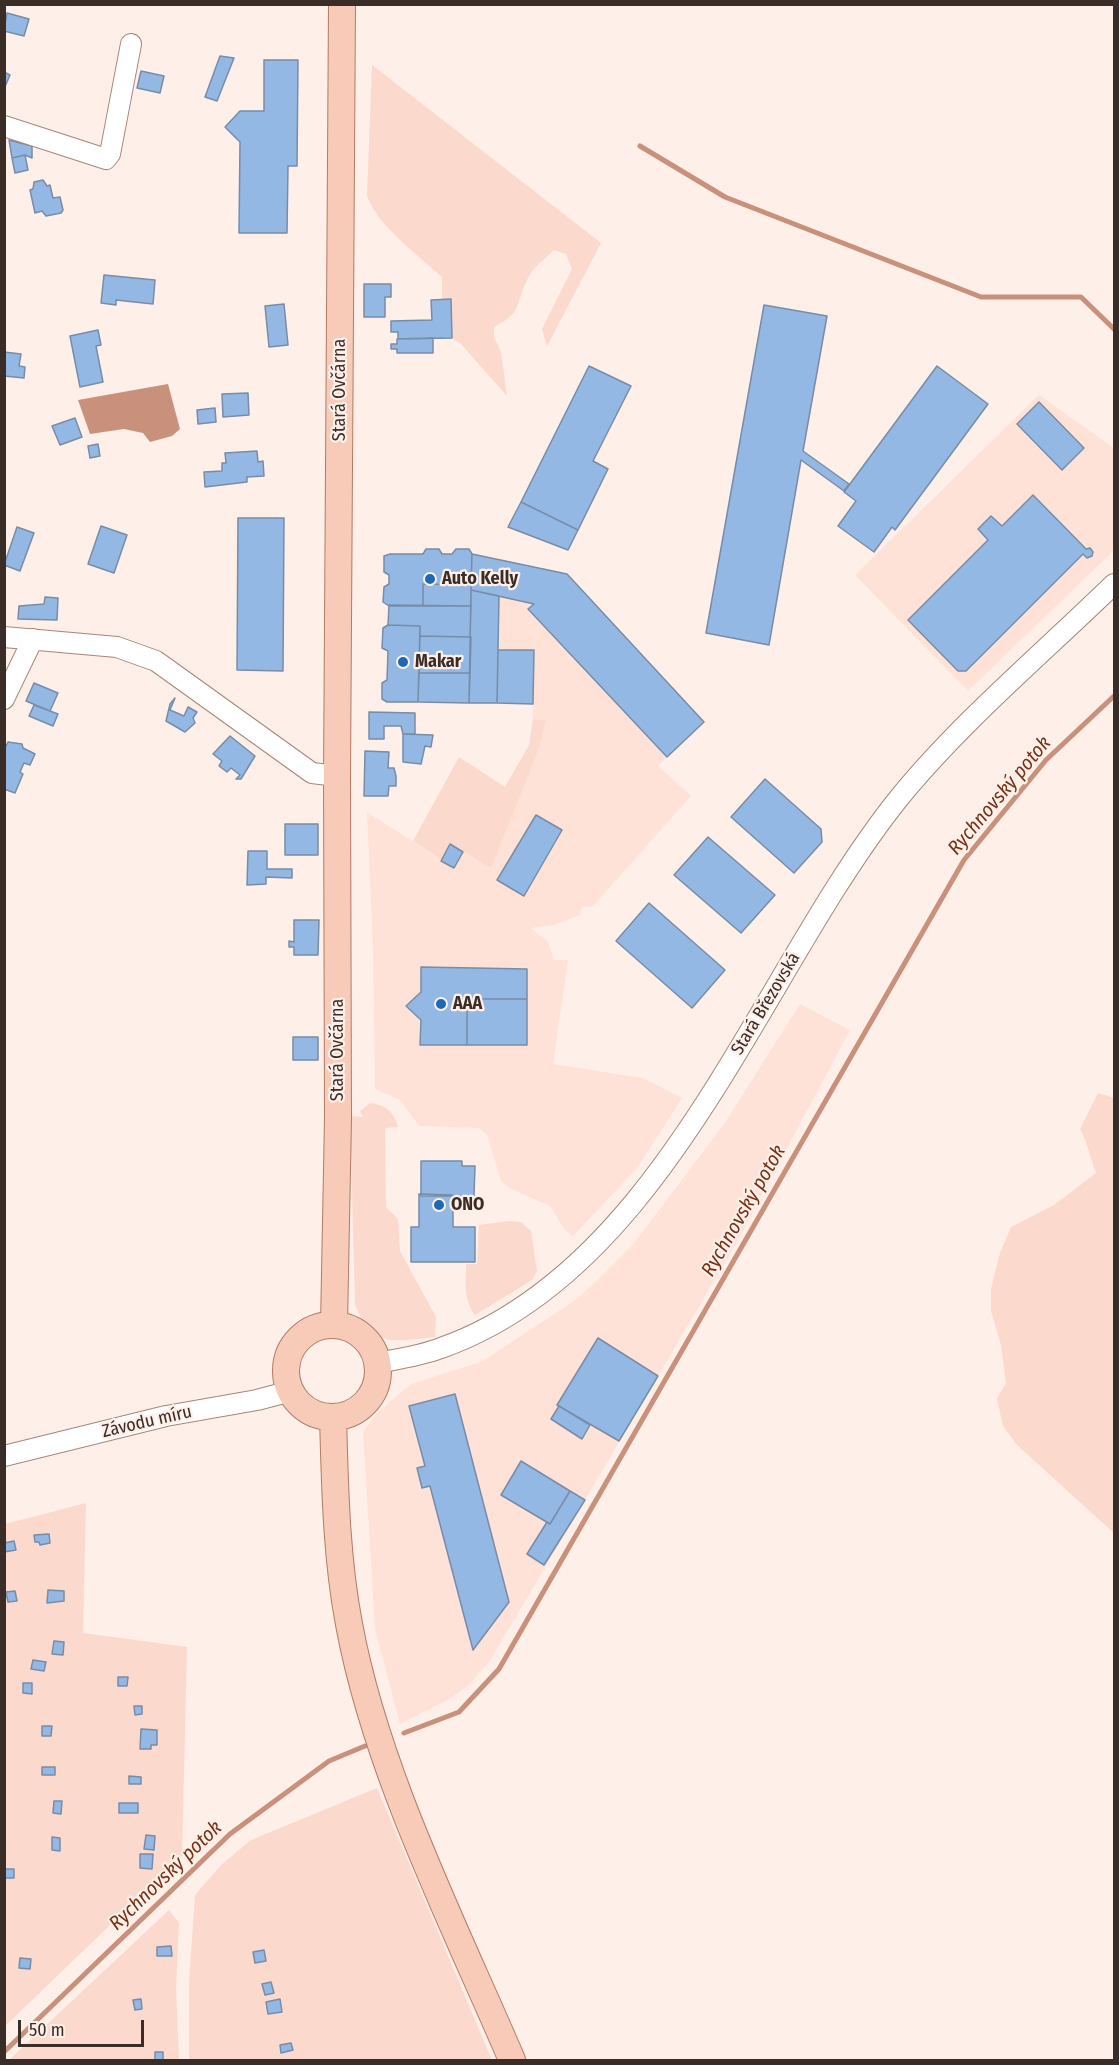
<!DOCTYPE html>
<meta charset="utf-8">
<style>
body{margin:0}
#map{position:relative;width:1119px;height:2065px;overflow:hidden;background:#ffefe9;font-family:"Fira Sans Condensed",sans-serif}
canvas{display:block}
.frame{position:absolute;inset:0;border:6px solid #3a2c26;pointer-events:none}
.scale{position:absolute;left:18px;top:2020px;width:126px;height:27px;box-sizing:border-box;border:3px solid #3a2c26;border-top:0;padding-left:8px;font-size:18px;line-height:21px;white-space:nowrap;color:#3a2c26;-webkit-text-stroke:4px #ffefe9;paint-order:stroke}
</style>
<div id="map">
<canvas width="1119" height="2065"></canvas>
<div class="frame"></div>
<div class="scale">50 m</div>
</div>
<script>
const ctx = document.querySelector('canvas').getContext('2d');
ctx.lineJoin = 'round';
function fill(path, color) { ctx.fillStyle = color; ctx.fill(path, 'evenodd'); }
function trace(path, color, width, dash) { ctx.strokeStyle = color; ctx.lineWidth = width; ctx.lineCap = dash ? 'butt' : 'round'; ctx.setLineDash(dash || []); ctx.stroke(path); }
function label(font, color, halo, rows, align = 'center') {
  ctx.font = font + ' "Fira Sans Condensed",sans-serif'; ctx.lineWidth = 4.5; ctx.setLineDash([]); ctx.textBaseline = 'middle'; ctx.strokeStyle = halo; ctx.fillStyle = color; for (const [text, x, y, turn = 0] of rows) {
    ctx.save(); ctx.translate(x, y); ctx.rotate((+turn || 0) * Math.PI / 180); ctx.textAlign = isNaN(turn) ? turn : align; if (halo) ctx.strokeText(text, 0, 0); ctx.fillText(text, 0, 0); ctx.restore();
  }
}
const built = new Path2D(`
 M 1039,395 L 1114,448 L 1114,550 L 968,691 L 855,575 Z
 M 499,596 L 534,604 L 528,610 L 667,757 L 658,766 L 691,796 L 593,906 L 582,907 L 580,915 L 553,925 L 531,928 L 548,942 L 554,960 L 568,960 L 553,1064 L 643,1078 L 682,1098 L 637,1168 L 573,1236 L 564,1229 L 550,1206 L 511,1189 L 501,1181 L 487,1135 L 479,1128 L 419,1126 L 400,1100 L 375,1089 L 373,949 L 367,812 L 454,868 L 463,852 L 489,866 L 540,746 L 546,720 L 533,719 L 534,650 L 498,650 Z
 M 800,1004 L 850,1030 L 737,1242 L 491,1659 L 470,1684 L 451,1698 L 400,1724 L 375,1629 L 363,1432 L 377,1413 L 411,1384 L 483,1361 L 577,1299 L 591,1286 L 634,1243 L 724,1124 Z`);
const green = new Path2D(`
 M 372,65 L 601,243 L 547,346 L 542,329 L 572,269 L 566,254 L 554,250 C 545,259 534,266 528,278 C 515,304 523,312 494,327 L 494,337 L 501,352 L 507,396 L 461,344 L 452,338 L 451,300 L 442,300 L 442,277 C 418,255 378,226 367,196 Z
 M 533,719 L 546,720 L 540,746 L 491,868 L 464,852 L 454,868 L 413,841 L 459,757 L 505,787 L 529,745 Z
 M 1098,1093 L 1114,1098 L 1114,1533 L 1017,1445 L 1003,1426 L 997,1399 L 1006,1383 L 1001,1345 L 991,1311 L 991,1289 L 1000,1253 L 1011,1227 L 1054,1205 L 1096,1173 C 1090,1158 1088,1143 1080,1129 Z
 M 370,1103 C 386,1105 394,1112 398,1127 L 385,1128 L 386,1207 L 398,1219 L 400,1251 L 436,1317 L 435,1337 C 394,1341 372,1349 355,1304 L 350,1116 L 363,1117 L 360,1111 Z
 M 509,1221 L 521,1222 L 531,1231 L 537,1271 L 532,1280 L 475,1315 C 463,1299 466,1283 466,1264 L 477,1264 L 479,1225 Z
 M 86,1503 L 83,1633 L 187,1647 L 182,1856 L 5,2026 L 5,1524 Z
 M 377,1788 L 492,2060 L 189,2060 L 189,1981 L 195,1895 L 221,1865 L 251,1840 Z
 M 169,1910 L 179,1923 L 176,1988 L 179,2060 L 9,2060 Z`);
const water = new Path2D(`
 M 168,384 L 180,429 L 172,436 L 150,442 L 143,433 L 124,429 L 90,434 L 78,400 Z`);
const stream = new Path2D(`
 M 640,146 L 725,197 L 981,297 L 1081,297 L 1114,329
 M 404,1733 L 459,1712 L 499,1669 L 964,860 L 1046,760 L 1114,696
 M 4,2052 L 230,1834 L 329,1761 L 365,1746`);
const building = new Path2D(`
 M 7,13 L 29,19 L 24,36 L 4,31 Z
 M 220,56 L 234,58 L 217,101 L 205,97 Z
 M 264,60 L 298,60 L 297,166 L 288,166 L 287,233 L 239,233 L 240,142 L 225,127 L 240,111 L 264,111 Z
 M 141,71 L 164,76 L 160,93 L 137,88 Z
 M 4,72 L 10,75 L 4,89 Z
 M 9,140 L 32,146 L 32,158 L 25,155 L 12,158 Z
 M 25,155 L 28,170 L 15,173 L 12,158 Z
 M 43,180 L 47,186 L 50,185 L 53,198 L 60,197 L 63,210 L 61,213 L 46,216 L 42,211 L 35,213 L 30,190 L 33,189 L 34,182 Z
 M 104,275 L 155,280 L 153,304 L 116,300 L 116,305 L 101,303 Z
 M 364,284 L 391,284 L 391,297 L 385,297 L 385,317 L 364,317 Z
 M 451,299 L 452,338 L 398,339 L 398,332 L 391,332 L 391,321 L 432,320 L 431,300 Z
 M 284,304 L 288,345 L 269,347 L 265,306 Z
 M 764,305 L 827,316 L 803,451 L 849,484 L 844,491 L 801,460 L 769,645 L 706,633 Z
 M 98,330 L 101,345 L 96,346 L 103,382 L 80,387 L 70,336 Z
 M 433,338 L 433,353 L 397,353 L 397,349 L 391,349 L 391,344 L 397,344 L 397,339 Z
 M 4,352 L 21,354 L 19,366 L 25,367 L 24,378 L 4,376 Z
 M 589,366 L 631,386 L 593,461 L 608,469 L 578,530 L 521,502 Z
 M 937,366 L 988,404 L 895,530 L 892,527 L 874,552 L 838,526 L 856,501 L 844,492 Z
 M 248,393 L 249,415 L 223,417 L 222,394 Z
 M 1039,402 L 1084,448 L 1062,470 L 1017,424 Z
 M 215,408 L 216,422 L 198,424 L 197,410 Z
 M 75,418 L 82,437 L 60,445 L 52,426 Z
 M 98,444 L 100,456 L 90,458 L 88,446 Z
 M 257,451 L 258,462 L 263,461 L 264,476 L 247,477 L 247,482 L 205,487 L 204,472 L 222,471 L 222,463 L 226,463 L 225,453 Z
 M 1033,495 L 1086,549 L 1090,548 L 1093,552 L 1092,556 L 1087,558 L 1083,554 L 966,671 L 958,671 L 908,620 L 988,540 L 978,529 L 991,516 L 1002,526 Z
 M 521,502 L 578,530 L 568,550 L 508,527 Z
 M 238,518 L 284,518 L 283,671 L 237,670 Z
 M 101,526 L 127,535 L 114,573 L 88,564 Z
 M 17,527 L 34,533 L 20,571 L 4,565 Z
 M 426,549 L 439,549 L 442,554 L 452,554 L 456,549 L 469,549 L 472,554 L 471,585 L 423,584 L 423,606 L 389,606 L 383,602 L 384,587 L 389,584 L 389,575 L 384,572 L 384,556 L 390,554 L 423,554 Z
 M 472,554 L 567,574 L 704,722 L 667,757 L 528,609 L 534,604 L 471,590 Z
 M 423,584 L 471,585 L 471,606 L 423,606 Z
 M 471,590 L 499,596 L 497,703 L 469,703 Z
 M 45,597 L 58,598 L 57,620 L 18,619 L 19,606 L 44,604 Z
 M 389,605 L 471,606 L 470,637 L 420,636 L 420,626 L 388,625 Z
 M 388,625 L 420,626 L 418,702 L 387,702 L 382,699 L 382,683 L 387,680 L 388,651 L 382,648 L 383,628 Z
 M 420,636 L 471,637 L 470,673 L 419,673 Z
 M 498,650 L 534,650 L 533,704 L 497,703 Z
 M 419,673 L 470,673 L 469,703 L 418,702 Z
 M 34,683 L 58,693 L 50,711 L 26,701 Z
 M 175,698 L 170,710 L 184,716 L 188,707 L 197,712 L 193,718 L 195,723 L 185,732 L 166,721 L 170,704 Z
 M 34,705 L 58,714 L 53,726 L 29,716 Z
 M 369,712 L 415,713 L 415,734 L 403,734 L 401,726 L 384,726 L 384,739 L 369,739 Z
 M 403,734 L 433,735 L 431,747 L 425,746 L 421,764 L 403,762 Z
 M 230,736 L 255,756 L 241,779 L 236,779 L 240,775 L 231,768 L 227,772 L 219,766 L 222,761 L 213,754 Z
 M 8,742 L 22,744 L 23,748 L 35,754 L 30,765 L 24,763 L 20,772 L 23,774 L 15,793 L 4,789 L 4,750 Z
 M 365,751 L 389,752 L 388,768 L 394,768 L 396,776 L 396,786 L 389,786 L 388,796 L 364,796 Z
 M 765,779 L 821,829 L 822,842 L 794,873 L 731,817 Z
 M 536,815 L 562,830 L 524,896 L 497,880 Z
 M 285,824 L 318,824 L 318,855 L 285,855 Z
 M 708,837 L 775,895 L 741,933 L 674,875 Z
 M 450,844 L 463,852 L 454,868 L 441,861 Z
 M 248,851 L 267,851 L 267,869 L 292,869 L 292,878 L 266,877 L 266,884 L 247,885 Z
 M 649,903 L 725,970 L 692,1008 L 616,941 Z
 M 294,920 L 319,920 L 318,955 L 294,955 L 294,947 L 289,947 L 289,941 L 294,942 Z
 M 421,967 L 527,969 L 527,999 L 474,999 L 467,1006 L 467,1045 L 420,1045 L 421,1020 L 406,1006 L 421,992 Z
 M 474,999 L 527,999 L 527,1045 L 467,1045 L 467,1006 Z
 M 293,1037 L 318,1037 L 318,1060 L 293,1060 Z
 M 421,1161 L 462,1161 L 462,1166 L 475,1166 L 474,1196 L 421,1196 Z
 M 419,1194 L 453,1195 L 453,1227 L 475,1227 L 475,1262 L 411,1262 L 411,1227 L 419,1227 Z
 M 598,1338 L 658,1376 L 619,1441 L 557,1405 Z
 M 455,1394 L 509,1602 L 473,1650 L 430,1486 L 422,1488 L 417,1468 L 425,1466 L 409,1406 Z
 M 559,1406 L 590,1425 L 582,1439 L 551,1419 Z
 M 521,1461 L 570,1491 L 550,1524 L 501,1495 Z
 M 570,1491 L 585,1500 L 544,1565 L 527,1554 L 547,1522 L 550,1524 Z
 M 49,1534 L 50,1543 L 40,1545 L 39,1542 L 35,1542 L 34,1535 Z
 M 14,1541 L 16,1550 L 4,1552 L 4,1543 Z
 M 48,1590 L 64,1591 L 64,1601 L 47,1603 Z
 M 15,1591 L 17,1601 L 8,1602 L 6,1592 Z
 M 54,1641 L 64,1642 L 63,1655 L 52,1654 Z
 M 33,1660 L 46,1662 L 44,1671 L 31,1669 Z
 M 118,1677 L 128,1677 L 127,1686 L 118,1686 Z
 M 23,1683 L 32,1683 L 32,1694 L 23,1693 Z
 M 134,1706 L 142,1706 L 142,1714 L 135,1715 Z
 M 42,1726 L 52,1726 L 51,1736 L 42,1736 Z
 M 141,1729 L 157,1730 L 157,1745 L 151,1745 L 151,1749 L 140,1749 Z
 M 42,1767 L 55,1767 L 55,1775 L 42,1775 Z
 M 129,1776 L 141,1777 L 141,1784 L 129,1784 Z
 M 54,1801 L 62,1801 L 61,1814 L 53,1813 Z
 M 119,1803 L 138,1803 L 138,1813 L 119,1813 Z
 M 146,1835 L 155,1836 L 154,1850 L 144,1849 Z
 M 52,1837 L 60,1838 L 60,1851 L 52,1850 Z
 M 140,1854 L 153,1854 L 152,1869 L 140,1868 Z
 M 5,1869 L 14,1869 L 14,1878 L 5,1878 Z
 M 171,1946 L 172,1956 L 157,1956 L 157,1947 Z
 M 264,1950 L 266,1961 L 255,1963 L 253,1952 Z
 M 20,1958 L 31,1959 L 30,1969 L 19,1968 Z
 M 271,1982 L 274,1993 L 265,1995 L 262,1984 Z
 M 141,1999 L 142,2009 L 135,2010 L 133,2000 Z
 M 280,1999 L 282,2012 L 268,2014 L 266,2002 Z
 M 291,2043 L 293,2050 L 281,2053 L 280,2045 Z
 M 155,2052 L 163,2052 L 163,2060 L 155,2060 Z`);
const minor = new Path2D(`
 M 4,126 L 106,159 L 110,154 L 131,44
 M 4,637 L 117,647 L 156,661 L 312,773 L 337,776
 M 4,699 L 33,639
 M 377,1363 C 398,1359 420,1356 441,1348 C 666,1269 760,971 899,798 C 961,722 1043,653 1114,584
 M 4,1456 L 166,1416 L 257,1400 L 291,1391`);
const major = new Path2D(`
 M 334,1325 L 338,1118 L 337,776 L 342,4
 M286 1371a46 46 0 1 1 92 0a46 46 0 1 1-92 0Z
 M 333,1417 C 335,1486 336,1556 349,1624 C 376,1771 453,1922 512,2060`);
const markers = [
 [430,579,6,"#1f68b8"],
 [403,662,6,"#1f68b8"],
 [441,1004,6,"#1f68b8"],
 [439,1205,6,"#1f68b8"]
];
const streetNames = [
 ["Stará Ovčárna",340,390,-90],
 ["Stará Březovská",766,1004,-59],
 ["Stará Ovčárna",338,1050,-90],
 ["Závodu míru",147,1422,-13]
];
const poiNames = [
 ["Auto Kelly",442,579],
 ["Makar",415,662],
 ["AAA",453,1004],
 ["ONO",451,1205]
];
const waterNames = [
 ["Rychnovský potok",1000,796,-50],
 ["Rychnovský potok",744,1211,-60],
 ["Rychnovský potok",166,1876,-44]
];
fill(built, '#fee2d7');
fill(green, '#fbd9cc');
fill(water, '#c9917c');
trace(stream, '#c9917c', 5);
fill(building, '#94b8e4');
trace(building, '#778ca7', 1.5);
trace(minor, '#a88678', 22);
trace(major, '#b37b66', 28);
trace(minor, '#fff', 20);
trace(major, '#f8cab8', 26);
for (const [x, y, r, color] of markers) { const dot = new Path2D(); dot.arc(x, y, r, 0, 2 * Math.PI); ctx.fillStyle = color; ctx.fill(dot); trace(dot, '#ffefe9', 2); }
label('18px', '#3a2c26', '#ffefe9', streetNames);
label('bold 18px', '#3a2c26', '#ffefe9', poiNames, 'left');
label('italic 20px', '#763215', '#ffefe9', waterNames);
</script>
